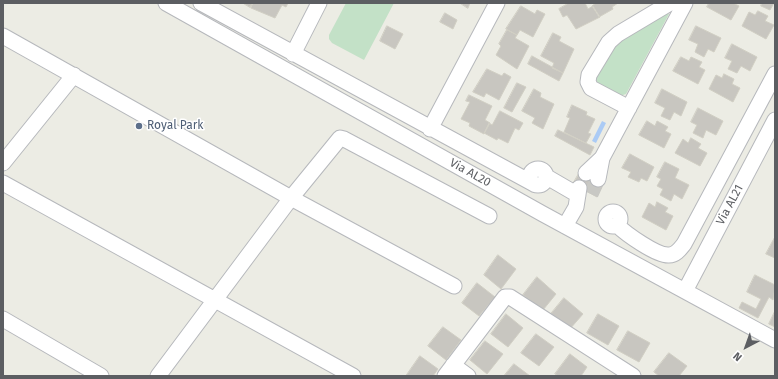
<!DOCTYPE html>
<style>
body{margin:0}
#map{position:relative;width:778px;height:379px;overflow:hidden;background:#ecece4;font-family:"Fira Sans",sans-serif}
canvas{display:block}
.frame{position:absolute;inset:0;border:4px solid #5c5e62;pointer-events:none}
.north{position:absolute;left:726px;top:327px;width:40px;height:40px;-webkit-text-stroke:3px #fff;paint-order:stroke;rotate:221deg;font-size:11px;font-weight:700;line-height:16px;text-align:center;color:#5c5e62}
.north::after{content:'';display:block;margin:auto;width:14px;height:18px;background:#5c5e62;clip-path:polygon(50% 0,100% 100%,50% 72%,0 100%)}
</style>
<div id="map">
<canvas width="778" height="379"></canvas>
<div class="frame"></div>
<div class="north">N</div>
</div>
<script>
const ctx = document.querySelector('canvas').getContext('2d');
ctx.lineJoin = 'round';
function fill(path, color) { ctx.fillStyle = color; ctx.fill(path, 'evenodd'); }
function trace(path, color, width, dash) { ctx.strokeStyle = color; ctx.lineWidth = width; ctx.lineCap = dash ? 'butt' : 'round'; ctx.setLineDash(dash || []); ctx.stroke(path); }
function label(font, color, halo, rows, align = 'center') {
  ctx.font = font + ' "Fira Sans",sans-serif'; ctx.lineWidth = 3; ctx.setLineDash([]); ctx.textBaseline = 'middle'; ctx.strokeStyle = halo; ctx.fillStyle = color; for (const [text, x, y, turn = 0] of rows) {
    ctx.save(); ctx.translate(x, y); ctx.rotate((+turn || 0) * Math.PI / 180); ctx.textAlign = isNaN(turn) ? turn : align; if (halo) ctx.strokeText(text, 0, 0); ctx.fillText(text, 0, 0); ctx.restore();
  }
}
const green = new Path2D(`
 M 346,3 L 394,3 L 364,60 L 332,43 L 329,39 L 329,35 Z
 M 667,12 L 669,14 L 626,94 L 620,96 L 598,86 L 596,79 L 597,75 L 615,44 Z`);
const water = new Path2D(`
 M 602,121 L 606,123 L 596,143 L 592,141 Z`);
const building = new Path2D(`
 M 243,3 L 252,3 L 250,7 Z
 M 253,3 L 288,3 L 286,7 L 282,5 L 275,18 L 251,8 Z
 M 460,3 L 470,3 L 468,8 Z
 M 569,3 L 585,3 L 588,9 L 593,6 L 600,17 L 576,29 L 567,15 L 563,17 L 559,9 Z
 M 618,3 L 612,7 L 613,9 L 599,17 L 592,6 L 596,3 Z
 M 709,3 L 733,3 L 739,6 L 731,20 L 707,7 Z
 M 762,3 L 774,3 L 770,10 L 761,6 Z
 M 521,6 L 535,14 L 537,10 L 545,14 L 533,37 L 520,30 L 517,35 L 506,29 Z
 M 758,11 L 768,16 L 765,21 L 774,25 L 766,39 L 742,26 L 749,12 L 755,15 Z
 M 445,13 L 457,20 L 453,29 L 440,22 Z
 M 387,26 L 403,34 L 395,49 L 380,41 Z
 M 696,26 L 721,38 L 714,52 L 708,49 L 704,57 L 695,52 L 698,44 L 689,40 Z
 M 507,30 L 517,35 L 515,38 L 529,46 L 517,69 L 496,55 L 501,46 L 499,44 Z
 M 553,33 L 561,37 L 559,41 L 574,49 L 563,73 L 552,68 L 554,63 L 541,56 Z
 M 732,44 L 757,57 L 750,71 L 741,66 L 737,73 L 728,69 L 732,61 L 725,58 Z
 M 532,56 L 563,73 L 559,81 L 528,64 Z
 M 681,57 L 689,61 L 691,57 L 702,62 L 699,67 L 705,70 L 698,84 L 673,71 Z
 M 487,69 L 502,76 L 504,73 L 511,77 L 499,100 L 486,93 L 484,97 L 473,92 Z
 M 724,74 L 734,79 L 732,84 L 740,88 L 733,102 L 709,89 L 716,75 L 722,78 Z
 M 517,83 L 526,87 L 512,112 L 504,108 Z
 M 534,89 L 541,93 L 540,97 L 554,104 L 543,129 L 532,123 L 535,118 L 522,111 Z
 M 662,89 L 687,102 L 681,116 L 674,112 L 670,120 L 661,116 L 665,108 L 655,103 Z
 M 469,95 L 492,106 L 485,120 L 490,123 L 484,134 L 469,126 L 470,123 L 461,119 L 470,102 L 466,101 Z
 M 572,105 L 587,112 L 586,115 L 595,119 L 588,133 L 591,134 L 586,143 L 564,132 L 570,118 L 567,117 Z
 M 698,108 L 723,121 L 716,135 L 706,130 L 703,138 L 693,133 L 697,125 L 691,122 Z
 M 500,111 L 523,123 L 519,130 L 515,128 L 508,143 L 498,138 L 497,140 L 484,133 L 489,123 L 492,125 Z
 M 647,121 L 655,126 L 657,121 L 668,127 L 665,131 L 671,134 L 664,148 L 639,135 Z
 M 558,130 L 594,147 L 590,155 L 555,136 Z
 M 691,138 L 701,144 L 698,148 L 707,153 L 700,166 L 675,153 L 683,139 L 688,143 Z
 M 630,154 L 654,167 L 647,181 L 641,178 L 639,182 L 628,177 L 631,172 L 622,168 Z
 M 665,162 L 679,169 L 675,178 L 689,185 L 682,199 L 674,194 L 671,201 L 660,195 L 663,189 L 657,186 L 661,179 L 657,177 Z
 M 581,170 L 604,182 L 597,197 L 573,184 Z
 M 657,202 L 668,208 L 665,212 L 673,216 L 666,230 L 642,217 L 649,203 L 655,207 Z
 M 775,237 L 775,258 L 766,254 Z
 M 498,255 L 516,269 L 501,289 L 484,275 Z
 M 755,275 L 775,285 L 773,300 L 769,297 L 758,318 L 739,308 L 742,302 L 756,309 L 761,299 L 747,292 Z
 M 537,277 L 556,294 L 543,310 L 523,295 Z
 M 477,283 L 495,297 L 479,316 L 462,303 Z
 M 564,298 L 583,314 L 569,330 L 550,315 Z
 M 775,311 L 775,327 L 769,324 Z
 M 506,314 L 523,328 L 508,347 L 491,334 Z
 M 598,314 L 619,326 L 608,345 L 587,333 Z
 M 443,327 L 461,340 L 446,360 L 428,346 Z
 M 628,331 L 650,343 L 639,362 L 617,350 Z
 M 536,334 L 554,347 L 539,366 L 521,353 Z
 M 485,341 L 503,354 L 487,374 L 470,360 Z
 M 669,353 L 687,366 L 679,376 L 659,376 L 654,372 Z
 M 570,354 L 587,367 L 581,376 L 558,376 L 555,374 Z
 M 420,356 L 438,369 L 433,376 L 406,376 Z
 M 514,364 L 530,376 L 504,376 Z`);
const minorTunnel = new Path2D(`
 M 591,194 L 598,179`);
const minor = new Path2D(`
 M 166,3 L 543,214 L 775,340
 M 201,3 L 534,184
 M 3,36 L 291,198 L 454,286
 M 293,54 L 319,3
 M 629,108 L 591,88 L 588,82 L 589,75 L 609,42 L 618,34 L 670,3
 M 430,129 L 497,3
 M 3,163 L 74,75
 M530 177a8 8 0 1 1 16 0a8 8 0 1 1-16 0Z
 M 586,173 L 602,158
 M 547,177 L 578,195
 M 598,179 L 602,158 L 685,3
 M 3,183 L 353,376
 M606 219a7 7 0 1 1 14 0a7 7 0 1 1-14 0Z
 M 617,225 C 626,234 657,256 669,255 C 676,255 680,249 684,244 L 775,74
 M 565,226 L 576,207 L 579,188
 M 685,291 L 775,120
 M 3,319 L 101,376
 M 453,365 L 468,376
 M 158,376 L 291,198 L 340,138 L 344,139 L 489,216
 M 445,376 L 505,297 L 510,297 L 633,376`);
const markers = [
 [139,126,4,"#5c6f8a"]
];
const serviceNames = [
 ["Royal Park",147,126]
];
const streetNames = [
 ["Via AL20",470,173,29],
 ["Via AL21",730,205,-62]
];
fill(green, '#c3e1c7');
fill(water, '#abcbf5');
fill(building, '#c8c6c0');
trace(building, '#d0cec3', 1);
trace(minorTunnel, '#c8c8c4', 15, [15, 8]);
trace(minor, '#b6b8bc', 17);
trace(minor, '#fff', 15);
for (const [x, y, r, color] of markers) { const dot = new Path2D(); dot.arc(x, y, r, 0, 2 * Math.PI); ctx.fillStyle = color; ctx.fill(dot); trace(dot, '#fff', 1.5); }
label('12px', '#4e5e75', '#fff', serviceNames, 'left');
label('12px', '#5c5e62', '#fff', streetNames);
</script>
